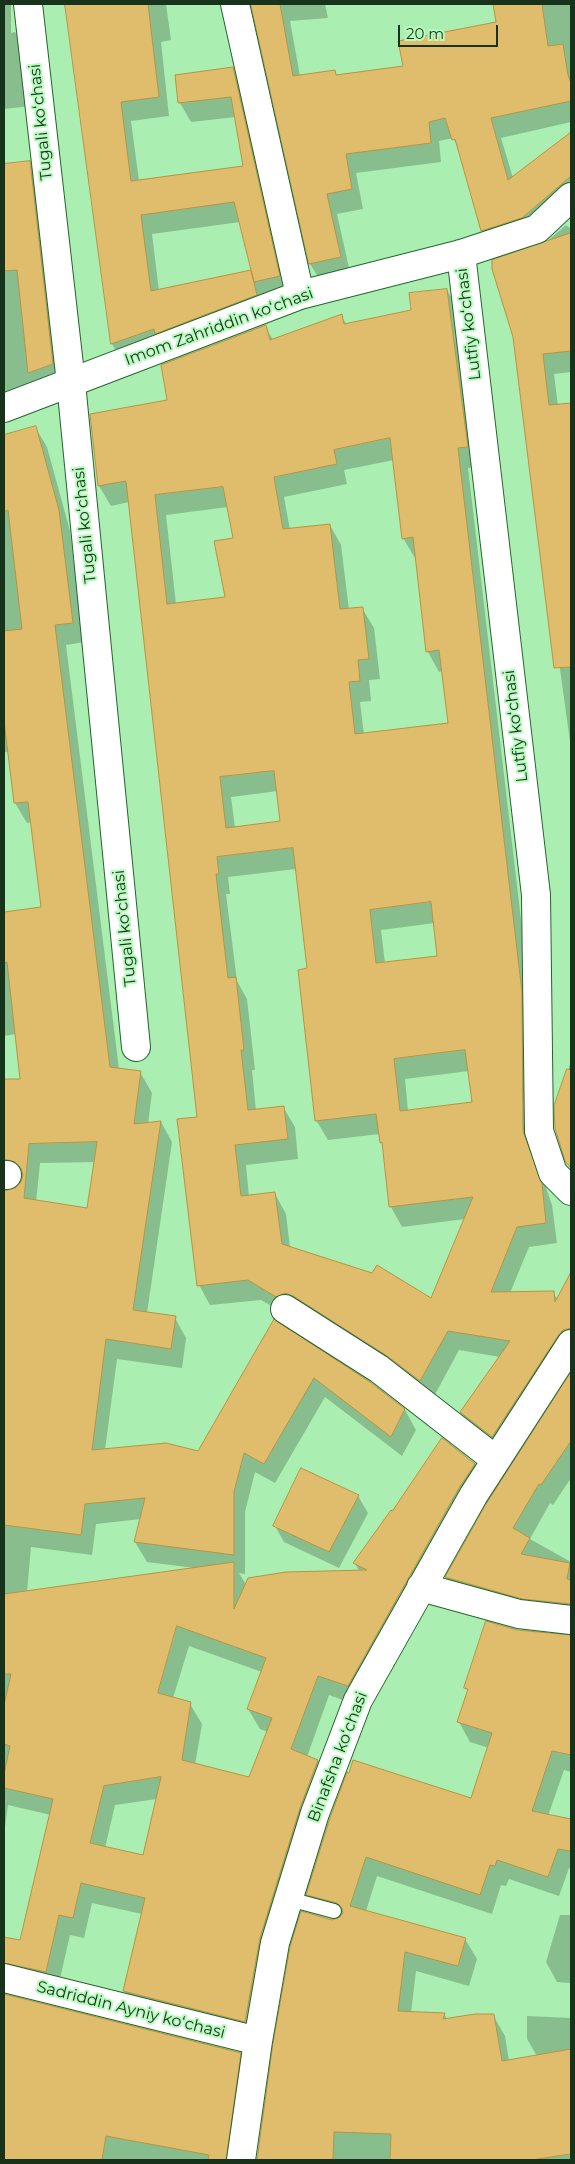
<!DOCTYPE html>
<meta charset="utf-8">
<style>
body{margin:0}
#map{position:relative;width:575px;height:2164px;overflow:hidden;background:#aaeeb1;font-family:Montserrat,sans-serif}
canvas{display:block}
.frame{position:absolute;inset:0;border:5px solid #18331c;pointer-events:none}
.scale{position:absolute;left:398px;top:25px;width:100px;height:22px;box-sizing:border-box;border:2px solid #18331c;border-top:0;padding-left:6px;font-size:15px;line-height:18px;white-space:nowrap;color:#18331c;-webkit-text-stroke:4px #b7fbbe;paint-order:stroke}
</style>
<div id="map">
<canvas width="575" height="2164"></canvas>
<div class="frame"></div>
<div class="scale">20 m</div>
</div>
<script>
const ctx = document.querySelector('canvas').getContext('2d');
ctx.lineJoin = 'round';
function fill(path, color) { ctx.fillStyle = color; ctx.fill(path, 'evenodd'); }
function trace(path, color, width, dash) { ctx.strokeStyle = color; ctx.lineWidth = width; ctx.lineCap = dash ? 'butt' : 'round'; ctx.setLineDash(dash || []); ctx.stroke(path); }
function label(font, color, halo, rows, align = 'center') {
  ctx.font = font + ' Montserrat,sans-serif'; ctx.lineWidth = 4; ctx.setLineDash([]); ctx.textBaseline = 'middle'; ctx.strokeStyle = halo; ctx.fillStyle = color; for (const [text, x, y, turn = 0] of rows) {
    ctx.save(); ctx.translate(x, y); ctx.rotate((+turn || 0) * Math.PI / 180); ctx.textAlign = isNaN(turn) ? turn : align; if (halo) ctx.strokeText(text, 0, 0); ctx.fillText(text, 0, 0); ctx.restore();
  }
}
const shadow = new Path2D(`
 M 4,4 L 11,4 L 11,33 L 15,32 L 25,50 L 31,106 L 4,109 Z
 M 67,4 L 166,4 L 171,40 L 161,42 L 169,116 L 131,121 L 139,181 L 245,167 L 236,117 L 191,122 L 180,103 L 177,76 L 232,69 L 244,88 L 290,295 L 123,363 L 112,344 ZM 240,222 L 254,278 L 250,272 L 159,291 L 152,234 Z
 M 252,4 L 325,4 L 328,18 L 290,21 L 300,76 L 335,72 L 337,76 L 529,77 L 522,4 L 571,4 L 571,122 L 501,138 L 513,178 L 571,134 L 571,205 L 493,250 L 482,230 L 460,151 L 453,138 L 439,141 L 441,162 L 356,173 L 363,209 L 337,214 L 351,277 L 322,283 L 310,264 Z
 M 29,162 L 40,180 L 63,382 L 4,403 L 4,165 Z
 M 566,225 L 571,229 L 571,372 L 554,374 L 558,406 L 571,404 L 571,749 L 514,336 L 491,262 L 543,245 Z
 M 447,290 L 458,310 L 479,467 L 468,468 L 532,1013 L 534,1153 L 552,1205 L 557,1243 L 529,1247 L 510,1293 L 553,1293 L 558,1300 L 571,1275 L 571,1354 L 504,1456 L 473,1432 L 461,1412 L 500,1357 L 459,1350 L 432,1400 L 261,1300 L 210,1305 L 199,1285 L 199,1118 L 129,502 L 111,506 L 99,486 L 91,415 L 169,401 L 265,326 L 273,340 L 341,316 L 347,325 L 412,311 ZM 394,460 L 403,538 L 415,558 L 416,558 L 428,652 L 439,672 L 443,671 L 449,724 L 364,735 L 360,702 L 371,701 L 369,680 L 380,679 L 374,628 L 362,608 L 349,610 L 341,545 L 330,525 L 290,530 L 284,497 L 347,484 L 344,470 ZM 228,507 L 234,539 L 226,598 L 176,604 L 166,515 ZM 278,791 L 282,822 L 235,828 L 231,797 ZM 296,869 L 308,970 L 316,1120 L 328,1140 L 380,1134 L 383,1147 L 391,1207 L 402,1227 L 465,1219 L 432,1300 L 290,1248 L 286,1214 L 275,1194 L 249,1197 L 246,1165 L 298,1159 L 295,1127 L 283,1107 L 256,1111 L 252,1070 L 255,1070 L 247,999 L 237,981 L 226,894 L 230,894 L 228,877 ZM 435,923 L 439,957 L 385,963 L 381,930 ZM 469,1071 L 474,1103 L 408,1111 L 405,1079 Z
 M 35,427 L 47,447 L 70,531 L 84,642 L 66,645 L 119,1069 L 140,1072 L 152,1093 L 148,1124 L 161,1122 L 172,1142 L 147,1313 L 175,1318 L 186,1338 L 182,1368 L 117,1359 L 105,1450 L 199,1452 L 274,1321 L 369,1383 L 405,1410 L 416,1430 L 402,1456 L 325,1397 L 275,1483 L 255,1472 L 245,1512 L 245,1574 L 239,1573 L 245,1583 L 245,1589 L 359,1571 L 355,1563 L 474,1464 L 486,1485 L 359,1706 L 329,1695 L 307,1757 L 317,1761 L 329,1782 L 257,2041 L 136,2011 L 124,1991 L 142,1914 L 92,1903 L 84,1938 L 70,1935 L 57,1992 L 4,1981 L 4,1938 L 21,1942 L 51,1815 L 8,1805 L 4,1834 L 4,1192 L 16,1189 L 23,1180 L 20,1179 L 4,1185 L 4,1080 L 21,1080 L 16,1034 L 4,1036 L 4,913 L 43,908 L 32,822 L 27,823 L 15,803 L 9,752 L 4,752 L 4,436 ZM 96,1162 L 88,1209 L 36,1202 L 40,1163 ZM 141,1519 L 135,1542 L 147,1562 L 195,1568 L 27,1592 L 31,1547 L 92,1555 L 96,1524 ZM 189,1646 L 262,1672 L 248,1709 L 260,1729 L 268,1732 L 250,1778 L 195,1765 L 202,1724 L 190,1704 L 173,1698 ZM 157,1799 L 143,1857 L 105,1848 L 115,1805 Z
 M 571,1061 L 571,1168 L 567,1160 L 556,1105 Z
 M 571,1375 L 571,1478 L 553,1505 L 550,1503 L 530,1539 L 571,1562 L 571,1623 L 458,1597 L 446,1577 L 487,1505 Z
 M 302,1469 L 358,1496 L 368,1513 L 339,1568 L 284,1542 L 275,1526 Z
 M 517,1631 L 571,1636 L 571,1772 L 564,1770 L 548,1816 L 571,1820 L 571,1869 L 569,1868 L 559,1896 L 509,1879 L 506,1886 L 501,1885 L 492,1914 L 377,1876 L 366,1911 L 465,1939 L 477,1959 L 469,1986 L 416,1971 L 411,2013 L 444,2014 L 447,2019 L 493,2015 L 505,2036 L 509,2061 L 537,2056 L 527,2039 L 527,2016 L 571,2018 L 571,2098 L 450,2119 L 452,2135 L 571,2125 L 571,2160 L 258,2160 L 275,2044 L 332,1921 L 338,1919 L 319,1914 L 308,1894 L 331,1818 L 471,1799 L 489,1748 L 470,1742 L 459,1722 L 468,1692 L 466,1688 Z
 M 560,1915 L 571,1915 L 571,1983 L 557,1982 L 546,1962 Z
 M 4,1995 L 240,2054 L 251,2074 L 239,2160 L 4,2160 Z`);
const building = new Path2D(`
 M 65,4 L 148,4 L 159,97 L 121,102 L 131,181 L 243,166 L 231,97 L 178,103 L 175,75 L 233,67 L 280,276 L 254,282 L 234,202 L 141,215 L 151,291 L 251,270 L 257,295 L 155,334 L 154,329 L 111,344 Z
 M 251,4 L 280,4 L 293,76 L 335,70 L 336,75 L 403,66 L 398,41 L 496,22 L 493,4 L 542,4 L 548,46 L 563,44 L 568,75 L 571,83 L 571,101 L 491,118 L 508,180 L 571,132 L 571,176 L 522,218 L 481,231 L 455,139 L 452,140 L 445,118 L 429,122 L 431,143 L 346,154 L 352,189 L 327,194 L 341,257 L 309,264 Z
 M 30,161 L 53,364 L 28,373 L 17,270 L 4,271 L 4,164 Z
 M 571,233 L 571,351 L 543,354 L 549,405 L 571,403 L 571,667 L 554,668 L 513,337 L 492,269 L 492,260 Z
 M 447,289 L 468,447 L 458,448 L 522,992 L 523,1131 L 542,1183 L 546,1223 L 517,1227 L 491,1292 L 554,1291 L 555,1302 L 571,1272 L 571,1328 L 563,1330 L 558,1336 L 492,1437 L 460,1412 L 510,1341 L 448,1331 L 420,1381 L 387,1356 L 293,1296 L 285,1293 L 276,1297 L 248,1280 L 197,1286 L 177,1119 L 197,1117 L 126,481 L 98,486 L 90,414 L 167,400 L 161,365 L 266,325 L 270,340 L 342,314 L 344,324 L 411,310 L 409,293 ZM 390,438 L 402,539 L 413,537 L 426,652 L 439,650 L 448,723 L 355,734 L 349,682 L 360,681 L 358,660 L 369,659 L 363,607 L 340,609 L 330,524 L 283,529 L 274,477 L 337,464 L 334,450 ZM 223,487 L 233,538 L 214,541 L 225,597 L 167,604 L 155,495 ZM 274,771 L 280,821 L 226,828 L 220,777 ZM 293,848 L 307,968 L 298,970 L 315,1121 L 376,1114 L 380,1143 L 382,1142 L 389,1207 L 473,1197 L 431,1298 L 377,1265 L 372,1273 L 282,1244 L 275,1192 L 241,1196 L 235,1145 L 288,1139 L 284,1106 L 248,1110 L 241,1050 L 244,1050 L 236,977 L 228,978 L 216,874 L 219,874 L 217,857 ZM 431,902 L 437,956 L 376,963 L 370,910 ZM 465,1050 L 472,1102 L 400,1111 L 394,1059 Z
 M 36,426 L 59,510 L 73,623 L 55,625 L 110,1067 L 141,1071 L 134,1124 L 161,1121 L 133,1310 L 176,1316 L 171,1349 L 106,1339 L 92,1450 L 166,1443 L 198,1451 L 274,1319 L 370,1382 L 405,1409 L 391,1437 L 314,1378 L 264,1464 L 244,1453 L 234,1492 L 234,1555 L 134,1542 L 145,1498 L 85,1504 L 81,1535 L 4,1525 L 4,1191 L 15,1188 L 21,1182 L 23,1175 L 21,1168 L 15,1162 L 4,1159 L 4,1079 L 20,1079 L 7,962 L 4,963 L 4,912 L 41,907 L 28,802 L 14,803 L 4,721 L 4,631 L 22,629 L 8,510 L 4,512 L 4,435 ZM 97,1142 L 87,1208 L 24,1198 L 29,1144 Z
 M 567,1069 L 571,1070 L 571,1168 L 565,1161 L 555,1128 L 554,1106 Z
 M 571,1372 L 571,1441 L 541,1485 L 539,1484 L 513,1528 L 530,1538 L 521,1554 L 570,1563 L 567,1579 L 571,1580 L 571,1604 L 522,1599 L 445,1577 L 486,1504 Z
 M 442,1438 L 475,1464 L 459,1488 L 348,1686 L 318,1676 L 291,1749 L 318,1760 L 300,1808 L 260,1938 L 245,2022 L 123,1991 L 145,1898 L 81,1883 L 73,1918 L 59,1915 L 46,1972 L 4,1963 L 4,1937 L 20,1940 L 53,1799 L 4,1788 L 4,1774 L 10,1746 L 4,1744 L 4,1705 L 11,1674 L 4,1674 L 4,1594 L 234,1562 L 234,1609 L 248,1578 L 286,1572 L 367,1570 L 353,1563 L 391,1510 L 392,1511 ZM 177,1626 L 266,1658 L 247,1709 L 272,1718 L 249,1777 L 182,1760 L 191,1702 L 158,1693 ZM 161,1777 L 143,1855 L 90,1843 L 104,1786 Z
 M 301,1468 L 359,1495 L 329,1552 L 273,1526 Z
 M 486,1621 L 517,1630 L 571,1635 L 571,1755 L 552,1751 L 532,1811 L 571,1819 L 571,1851 L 558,1849 L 548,1877 L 497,1860 L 495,1866 L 490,1865 L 480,1895 L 366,1857 L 350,1906 L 466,1938 L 458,1966 L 405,1952 L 398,2011 L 445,2013 L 443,2019 L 475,2014 L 494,2014 L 502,2061 L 571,2049 L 571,2154 L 531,2160 L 390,2160 L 391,2134 L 334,2132 L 333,2160 L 257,2160 L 273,2043 L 290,1947 L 301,1911 L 332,1920 L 340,1917 L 343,1913 L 342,1908 L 337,1903 L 306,1895 L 330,1818 L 347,1772 L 349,1773 L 353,1760 L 471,1798 L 492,1733 L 457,1722 L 468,1689 L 464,1688 Z
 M 4,1994 L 241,2053 L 226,2160 L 208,2160 L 209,2155 L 106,2136 L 102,2160 L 4,2160 Z`);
const service = new Path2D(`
 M 289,1899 L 334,1911`);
const minor = new Path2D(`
 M 28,4 L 71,383 L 136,1047
 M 235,4 L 300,295
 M 461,254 L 536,895 L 539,1131 L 553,1173 L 571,1191
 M 4,408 L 300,295 L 461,254 L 537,229 L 571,197
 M 4,1175 L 7,1175
 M 285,1309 L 379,1369 L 496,1460
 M 421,1587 L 519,1614 L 571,1620
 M 4,1978 L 258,2041
 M 241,2160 L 258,2041 L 275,1943 L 315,1813 L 358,1700 L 473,1496 L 571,1344`);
const streetNames = [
 ["Tugali koʻchasi",41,122,-96],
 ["Lutfiy koʻchasi",469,324,-97],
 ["Imom Zahriddin koʻchasi",219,327,-20],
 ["Tugali koʻchasi",85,525,-96],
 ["Lutfiy koʻchasi",516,726,-97],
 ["Tugali koʻchasi",125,928,-96],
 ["Binafsha koʻchasi",338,1757,-69],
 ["Sadriddin Ayniy koʻchasi",131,2010,14]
];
fill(shadow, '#0003');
fill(building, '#dfbd6c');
trace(building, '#b69443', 1);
trace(service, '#256630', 16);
trace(minor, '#256630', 30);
trace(service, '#fff', 14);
trace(minor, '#fff', 28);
label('16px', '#18331c', '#b7fbbe', streetNames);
</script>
